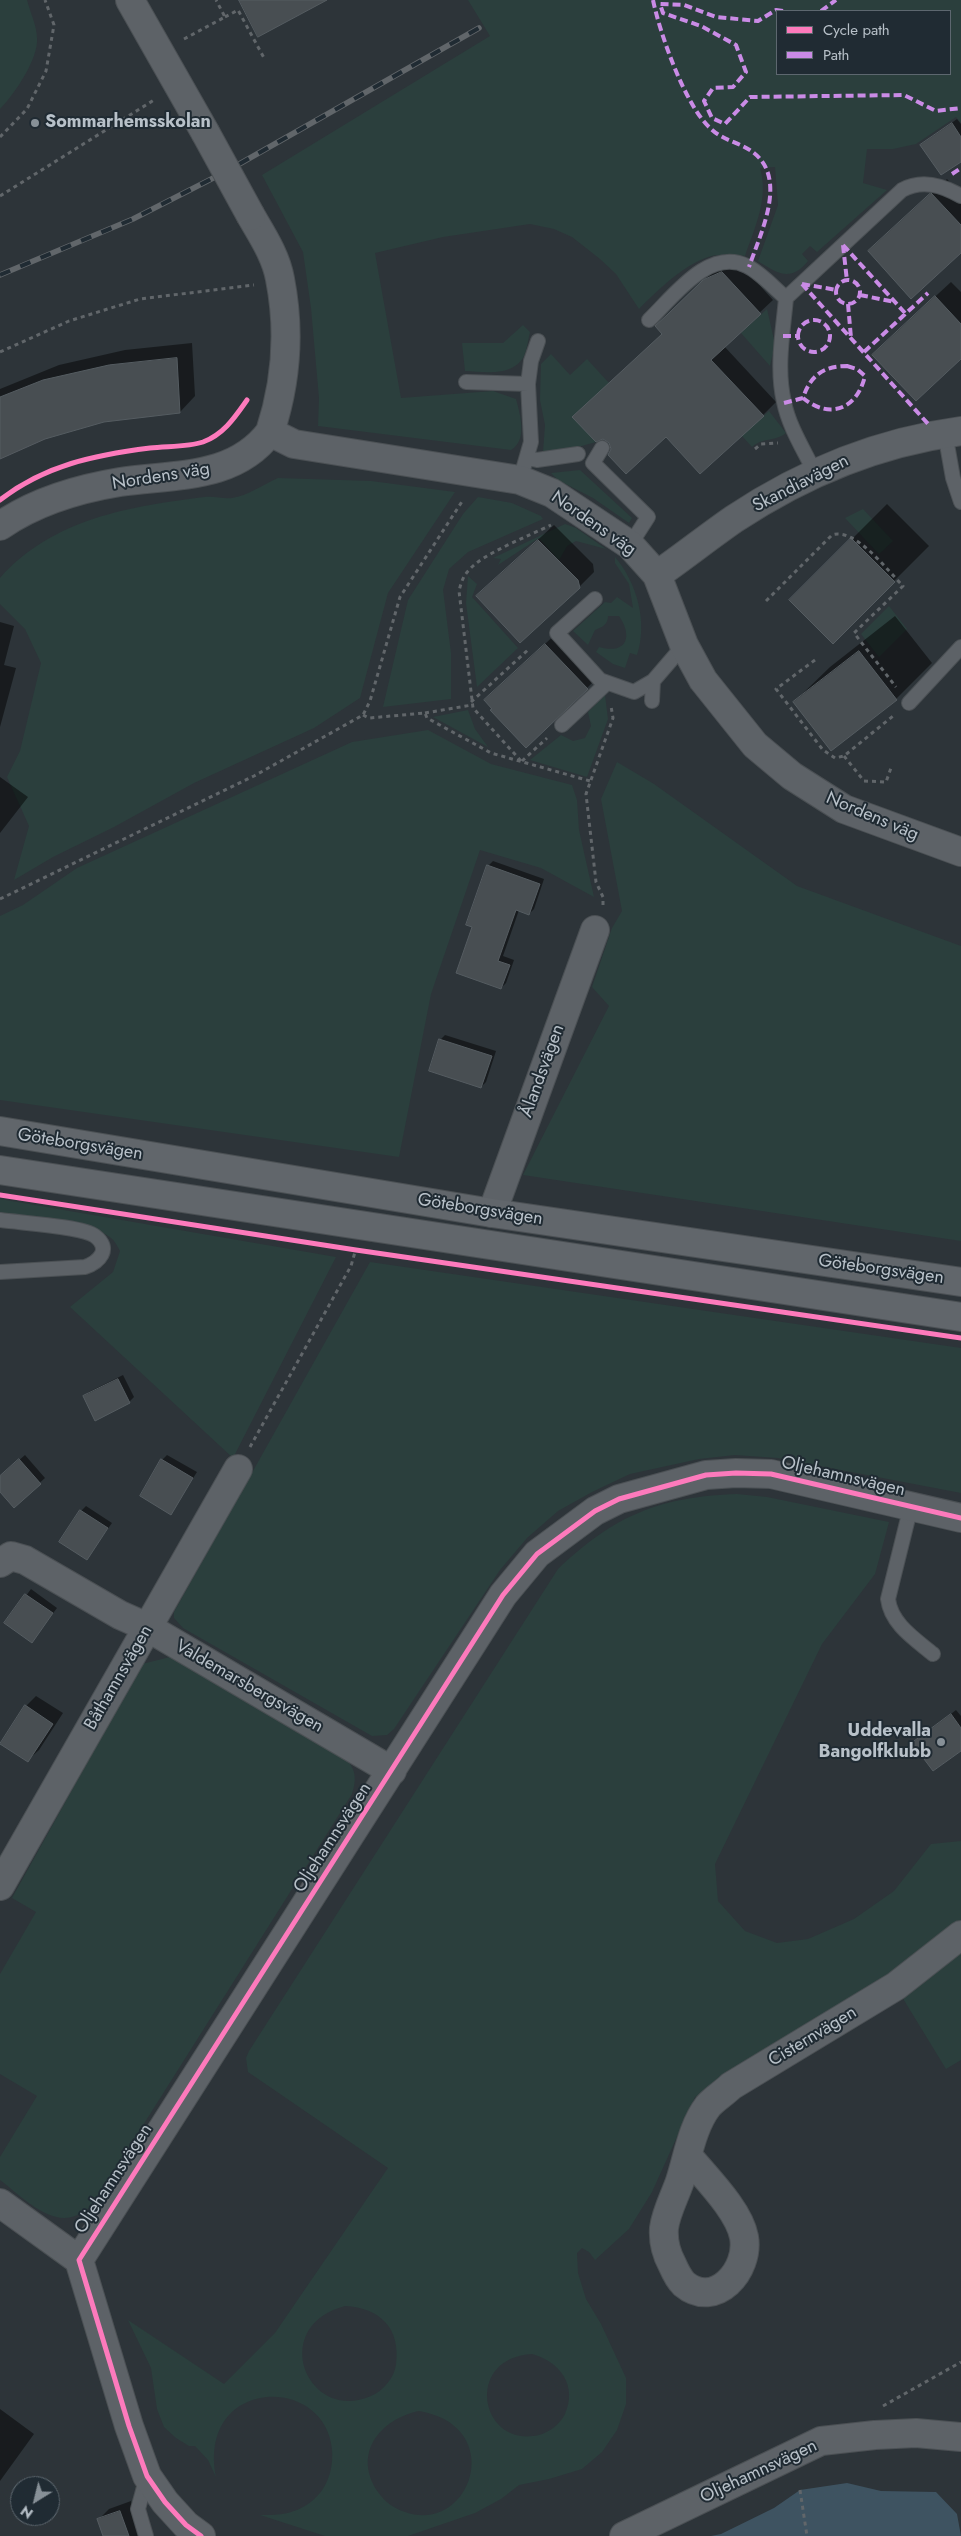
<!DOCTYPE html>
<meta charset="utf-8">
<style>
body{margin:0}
#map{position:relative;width:961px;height:2536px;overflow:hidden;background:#2d3439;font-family:Jost,sans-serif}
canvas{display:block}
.legend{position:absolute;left:776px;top:10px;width:175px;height:65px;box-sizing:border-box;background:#202b33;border:1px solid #5d676f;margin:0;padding:6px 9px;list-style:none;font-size:15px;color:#b8c1c9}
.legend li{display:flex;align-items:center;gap:10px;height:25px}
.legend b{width:25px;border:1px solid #5d676f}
.north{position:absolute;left:10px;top:2476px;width:50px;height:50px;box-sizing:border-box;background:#202b33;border:1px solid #5d676f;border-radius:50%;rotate:216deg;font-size:14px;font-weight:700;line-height:20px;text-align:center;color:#b8c1c9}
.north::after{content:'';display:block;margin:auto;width:18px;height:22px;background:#879097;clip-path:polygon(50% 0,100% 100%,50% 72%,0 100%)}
</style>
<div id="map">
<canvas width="961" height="2536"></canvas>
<ul class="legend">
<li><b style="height:6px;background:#fd7abc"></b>Cycle path</li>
<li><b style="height:6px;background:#ca8be6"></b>Path</li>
</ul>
<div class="north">N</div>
</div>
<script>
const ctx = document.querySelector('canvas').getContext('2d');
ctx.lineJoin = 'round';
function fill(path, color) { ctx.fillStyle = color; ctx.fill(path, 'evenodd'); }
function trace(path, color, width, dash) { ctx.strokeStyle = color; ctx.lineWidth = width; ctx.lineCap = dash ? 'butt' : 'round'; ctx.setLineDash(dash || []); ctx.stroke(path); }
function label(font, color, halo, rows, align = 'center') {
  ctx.font = font + ' Jost,sans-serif'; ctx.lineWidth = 4; ctx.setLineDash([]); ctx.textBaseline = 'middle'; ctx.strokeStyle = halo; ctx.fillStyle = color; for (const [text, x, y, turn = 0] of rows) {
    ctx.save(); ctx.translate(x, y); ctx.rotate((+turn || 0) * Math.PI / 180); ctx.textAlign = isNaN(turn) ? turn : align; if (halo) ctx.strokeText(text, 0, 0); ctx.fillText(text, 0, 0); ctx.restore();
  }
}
const green = new Path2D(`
 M 0,0 L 27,0 C 30,12 37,26 37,38 C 39,58 14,95 0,109 Z
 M 468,0 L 961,0 L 961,123 L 956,117 L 916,144 L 893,149 L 867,149 L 863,183 L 887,190 L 817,252 L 810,246 L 802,254 L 808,261 C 791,282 778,274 758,261 L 778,205 L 775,167 L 760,168 C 769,198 755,227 745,256 C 732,255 715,253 703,259 C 679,269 657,291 639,309 L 616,274 L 600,259 L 572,237 L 554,229 L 530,224 L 443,237 L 375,253 L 401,398 L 493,391 L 516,399 C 520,414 528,440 511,450 L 318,426 L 319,398 L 311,308 L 303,252 L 262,175 L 490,36 ZM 950,11 L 950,74 L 777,74 L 777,11 Z
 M 767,309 L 775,344 L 770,366 L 741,333 Z
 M 523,325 L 530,332 C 528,340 527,349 524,356 C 513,377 484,372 465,371 L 462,343 L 503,343 Z
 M 551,354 L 570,375 L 587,359 L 609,383 L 572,417 L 596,442 L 560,452 L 543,452 L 545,425 L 540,400 L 541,364 Z
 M 769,411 L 786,433 C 775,442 763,437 752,447 L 742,436 Z
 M 580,470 L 632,518 L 629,523 L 593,498 L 558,480 L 551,473 Z
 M 278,478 L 371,481 L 455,492 L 388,593 L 360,698 L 314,728 L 194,783 L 114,827 L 53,857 L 14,880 L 29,826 L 7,777 L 20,751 L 41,663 L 25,629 L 0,604 L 0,578 C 52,519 130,506 205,497 C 214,496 223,499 232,498 C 247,496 264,484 278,478 Z
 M 478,497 L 512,503 L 541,516 L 543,519 L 468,552 L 449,569 L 443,590 L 451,653 L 451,699 L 383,707 L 408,600 L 463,514 Z
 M 863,509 L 893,541 L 879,554 L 845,518 Z
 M 565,524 L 576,528 L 606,549 L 576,541 L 567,546 L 559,560 L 539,538 L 498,565 L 501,559 L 493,558 Z
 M 615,557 C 637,583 648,622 637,655 L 630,653 L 625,668 L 613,664 L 596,652 L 599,647 C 627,655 633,636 619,616 L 608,616 C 608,625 602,627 595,630 L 588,645 L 573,631 L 605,602 L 611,603 L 617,597 L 633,608 L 629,584 L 615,563 Z
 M 468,576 L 477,584 L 472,597 L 518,648 L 477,687 L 466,603 Z
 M 889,606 L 907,629 L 879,657 L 861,634 Z
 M 605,695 L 608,719 L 587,777 L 530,760 L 561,735 L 573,741 L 585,738 L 591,726 L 588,712 Z
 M 468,710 L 475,729 L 488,747 L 433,717 Z
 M 428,730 L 491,764 L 572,785 L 577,800 L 579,830 L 594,897 L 541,868 L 480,850 L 431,994 L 399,1157 L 0,1100 L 0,916 L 23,905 L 77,868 L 352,742 Z
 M 617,762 L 654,784 L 797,886 L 961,946 L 961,1241 L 523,1175 L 609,1006 L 592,987 L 612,928 L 622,911 L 601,799 Z
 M 0,1199 L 336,1257 L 233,1458 L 70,1307 L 113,1272 L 120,1251 C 117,1246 115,1241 111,1238 C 86,1218 31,1218 0,1214 Z
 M 370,1262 L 961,1348 L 961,1493 L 778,1458 L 735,1455 L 699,1459 L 630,1474 L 592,1492 L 558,1511 L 527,1538 L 500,1570 L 394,1729 L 387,1735 L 372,1736 L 183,1628 L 174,1618 L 174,1612 Z
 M 737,1494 L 767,1497 L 889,1522 L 875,1574 L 822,1644 L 715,1864 L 718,1901 L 745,1931 L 777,1943 L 808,1939 L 854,1919 L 894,1891 L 931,1844 L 961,1841 L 961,2060 L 946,2069 L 888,1974 L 862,1993 L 695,2097 L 652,2192 L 629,2229 L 595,2260 L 589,2252 L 582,2248 L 577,2253 L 578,2273 L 586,2299 L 601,2324 L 626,2378 L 626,2404 L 617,2430 L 602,2452 L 582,2469 L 549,2479 L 519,2485 L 501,2499 L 475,2513 L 408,2536 L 325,2536 L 260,2515 C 286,2516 307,2511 323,2489 C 331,2476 333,2463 332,2449 C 324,2373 197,2378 216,2477 L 208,2460 L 195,2446 L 189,2446 L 176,2438 L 164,2427 L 157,2409 L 151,2368 L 128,2320 L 224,2384 L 275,2333 L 388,2168 L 248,2072 L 246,2058 L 249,2051 L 558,1569 C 615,1515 659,1497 737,1494 ZM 345,2306 C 380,2308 401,2328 396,2365 C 394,2378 383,2391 371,2396 C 308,2424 267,2327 345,2306 ZM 532,2354 C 559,2361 578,2385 565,2414 C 560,2424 550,2432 539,2435 C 480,2449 463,2358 532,2354 ZM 419,2411 C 508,2426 471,2535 405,2512 C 393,2508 385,2502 378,2492 C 352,2454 380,2419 419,2411 Z
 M 170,1657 L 344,1757 C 356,1769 357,1778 352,1794 L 92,2206 C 87,2209 81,2214 75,2216 C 49,2226 20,2195 0,2180 L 0,2157 L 37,2096 L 0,2074 L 0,1974 L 36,1912 L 12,1898 L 142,1664 Z`);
const water = new Path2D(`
 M 847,2483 L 881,2491 L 936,2492 L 957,2514 L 961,2536 L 711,2536 L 721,2534 L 774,2508 L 800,2490 Z`);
const shadow = new Path2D(`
 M 957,119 L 961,124 L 961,160 L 921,145 Z
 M 947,179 L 961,194 L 961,251 L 885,236 Z
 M 736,259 L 773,300 L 724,346 L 776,402 L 763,415 L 666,435 L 664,334 L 683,300 L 718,267 Z
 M 951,282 L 961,292 L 961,358 L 889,339 Z
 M 192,343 L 195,396 L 180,412 L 103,420 L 44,438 L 0,458 L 0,389 L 59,365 L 125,350 Z
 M 887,504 L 929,546 L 833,642 L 791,600 Z
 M 554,525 L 593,564 L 594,572 L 579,587 L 493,581 Z
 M 895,616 L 932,663 L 896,699 L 831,749 L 794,702 L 830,667 Z
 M 0,622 L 14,626 L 4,665 L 16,668 L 0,727 Z
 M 561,629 L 602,673 L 587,688 L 501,685 Z
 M 0,777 L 28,797 L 0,833 Z
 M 493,861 L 544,879 L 534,909 L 529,914 L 519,910 L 503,956 L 514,960 L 506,983 L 501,988 L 474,926 L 488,866 Z
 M 445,1035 L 496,1051 L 486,1082 L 481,1087 L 440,1040 Z
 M 123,1375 L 134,1397 L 129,1402 L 84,1397 L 89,1392 Z
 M 25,1455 L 45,1478 L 14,1506 L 0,1490 L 0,1477 Z
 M 167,1455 L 197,1472 L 171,1513 L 162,1460 Z
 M 86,1506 L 112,1523 L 87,1558 L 81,1511 Z
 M 31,1589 L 57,1608 L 32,1641 L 6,1623 Z
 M 36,1696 L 63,1713 L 39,1750 L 28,1760 L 26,1706 Z
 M 956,1710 L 961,1716 L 961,1749 L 914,1743 Z
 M 0,2409 L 34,2434 L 0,2481 Z
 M 131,2501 L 144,2536 L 104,2536 L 98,2520 L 109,2509 Z`);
const building = new Path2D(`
 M 239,0 L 327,0 L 258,37 Z
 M 952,123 L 961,137 L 961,162 L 941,175 L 920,145 Z
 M 931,193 L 961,225 L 961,253 L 911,299 L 868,251 Z
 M 722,272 L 761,314 L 711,360 L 764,416 L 700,474 L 666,437 L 626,474 L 608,455 L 611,449 L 609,443 L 603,439 L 596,442 L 572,417 L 662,334 L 655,326 L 668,314 L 703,280 Z
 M 935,296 L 961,324 L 961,359 L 916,401 L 872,355 Z
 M 177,358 L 180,413 L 104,422 L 45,439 L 0,459 L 0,397 L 43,380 L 109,365 Z
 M 851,538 L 895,582 L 833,644 L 789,600 Z
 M 538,540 L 578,580 L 580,588 L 520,643 L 476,596 Z
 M 545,644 L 588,689 L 526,748 L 490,710 L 492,709 L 484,700 Z
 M 859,651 L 897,700 L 831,751 L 793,702 Z
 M 487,865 L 540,884 L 529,915 L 516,910 L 498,961 L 510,965 L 501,989 L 456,973 L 472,927 L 466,925 Z
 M 439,1039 L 492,1056 L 481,1088 L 429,1071 Z
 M 118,1379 L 130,1403 L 95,1421 L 83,1396 Z
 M 19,1459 L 41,1484 L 14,1508 L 0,1492 L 0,1476 Z
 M 161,1459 L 193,1478 L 171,1515 L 140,1496 Z
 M 80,1510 L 108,1528 L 87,1560 L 59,1542 Z
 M 25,1594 L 53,1613 L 32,1643 L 4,1623 Z
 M 25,1705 L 53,1724 L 28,1762 L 0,1744 Z
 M 951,1714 L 961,1728 L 961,1751 L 933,1771 L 912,1743 Z
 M 120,2511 L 129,2536 L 103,2536 L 97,2519 Z`);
const path = new Path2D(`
 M 225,17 L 238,10 L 264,58
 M 184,39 L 225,17 L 216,0
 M 0,137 L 27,109 L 46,71 L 54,25 L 45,0
 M 0,196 L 154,100
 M 0,352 L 69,321 L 140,299 L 254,285
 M 755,449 L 761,444 L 778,443
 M 766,601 L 832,535 C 855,527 887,570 903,586 L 854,633 L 896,687
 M 815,660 L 776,689 L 823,750 L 835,758 L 844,756 L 893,716
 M 471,702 L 529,649
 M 425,713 L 472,705
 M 363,715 L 369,718 L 425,713 L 427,718 L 491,753 L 590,781
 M 844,756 L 864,781
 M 521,761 L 473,708 L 459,591 C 461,583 463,576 469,570 C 482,554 531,535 551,525
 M 522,761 L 547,738
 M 864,781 L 886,782 L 891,768
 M 0,899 L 254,776 L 363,715 L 370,701 L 400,597 L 463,500
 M 603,905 L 603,897 L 596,882 L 586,794 L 613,718 L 611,706
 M 250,1447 L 351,1266 L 355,1252
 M 883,2406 L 961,2362
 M 800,2490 L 807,2536`);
const service = new Path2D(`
 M 649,320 C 674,296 709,247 747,266 C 761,273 774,288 786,298
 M 466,382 L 528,384
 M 945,433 L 953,478 L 961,502
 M 602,448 L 593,463 L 648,517 L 630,545
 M 528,458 L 537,460 L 578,454
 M 815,473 C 804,450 789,427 784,402 C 776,368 783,332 786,298 L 902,190 C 922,179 942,185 961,196
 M 520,480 L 531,442 L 528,384 L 531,361 L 538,341
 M 595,599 L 557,633 L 600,680 L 634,692 L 653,681 L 684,645
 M 652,701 L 653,681
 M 909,703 L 961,647
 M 562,725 L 607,683
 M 0,1220 C 20,1223 82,1226 95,1236 C 112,1249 99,1262 85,1267 L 0,1272
 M 911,1506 L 888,1599 C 891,1624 915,1639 933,1654
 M 146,2536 L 138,2509 L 147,2476`);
const minor = new Path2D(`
 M 130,0 L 205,132
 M 251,216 C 262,235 276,256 280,279 C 290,330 286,383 270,432
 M 0,526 C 36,501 77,489 120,482 C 174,474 234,480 270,432 L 294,444 L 520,480 L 552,493 L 630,545 L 657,575 L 684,645 L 703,680 L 755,745 L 792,776 L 844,809 L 961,852
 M 657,575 C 683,557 708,537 734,519 C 803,473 879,442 961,431
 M 492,1213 L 595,930
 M 0,1563 L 11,1556 L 25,1560 L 120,1615 L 147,1627 L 392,1771
 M 0,1886 L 238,1469
 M 688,2156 C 705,2177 739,2210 744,2237 C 750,2270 715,2310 684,2284 C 679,2279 675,2271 672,2264 C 666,2253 663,2241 664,2228 C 666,2212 675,2196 680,2181 C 688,2156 692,2127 708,2106 C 714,2099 724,2093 731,2086 L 896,1986 L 961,1935
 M 0,2203 L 79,2260
 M 201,2536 L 186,2525 L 165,2502 L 147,2476 L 129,2426 L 79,2260 L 503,1595 L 537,1554 L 595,1511 L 619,1499 L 706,1475 L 736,1473 L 771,1474 L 961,1518
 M 624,2536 L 821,2441 L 875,2435 L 916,2433 L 961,2437`);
const secondary = new Path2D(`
 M 0,1131 L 492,1213 L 961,1282
 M 0,1170 L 961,1317`);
const rail = new Path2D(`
 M 0,275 L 133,219 L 227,171 L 479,28`);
const minorBridge = new Path2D(`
 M 205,132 L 251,216`);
const quiet = new Path2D(`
 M 653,0 C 660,34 685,105 710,128 C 723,141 740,142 754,153 C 788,180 760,234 749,267
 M 783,11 L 776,10 L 758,21 L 716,17 L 684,5 L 660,4 L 663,13 L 701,26 L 736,45 L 746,72 L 733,87 L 713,88 L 704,101 L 712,118 L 725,124 L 750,97 L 904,95 L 936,111 L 961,108
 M 821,11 L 836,0
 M 952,174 L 961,168
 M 843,245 L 905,313
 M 843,245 L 847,281
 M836 292a12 12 0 1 1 24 0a12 12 0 1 1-24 0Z
 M 802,284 L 929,425
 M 802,284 L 837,290
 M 860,295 L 895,302
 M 848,304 L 851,338
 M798 336a16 16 0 1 1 32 0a16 16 0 1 1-32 0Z
 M 783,336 L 797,336
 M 864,352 L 928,293
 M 847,366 L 857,369 L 865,376 C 857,409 830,420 803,398 C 810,376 823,366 847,366 Z
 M 784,403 L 803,398`);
const cycleway = new Path2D(`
 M 0,500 C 45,465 95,455 150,448 C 166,446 188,447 203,442 C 224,434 235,417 247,400
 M 0,1195 L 356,1250 L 961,1338
 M 201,2536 L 186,2525 L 165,2502 L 147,2476 L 129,2426 L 79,2260 L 503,1595 L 537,1554 L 595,1511 L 619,1499 L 706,1475 L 736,1473 L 771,1474 L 961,1518`);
const markers = [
 [35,123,5,"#879097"],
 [941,1742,5,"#879097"]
];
const poiNames = [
 ["Sommarhemsskolan",45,123],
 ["Uddevalla",931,1732,"right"],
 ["Bangolfklubb",931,1753,"right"]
];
const streetNames = [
 ["Nordens väg",161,477,-9],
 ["Skandiavägen",801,484,-27],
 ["Nordens väg",593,524,35],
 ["Nordens väg",872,817,23],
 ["Ålandsvägen",543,1071,-70],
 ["Göteborgsvägen",80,1145,9],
 ["Göteborgsvägen",480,1210,9],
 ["Göteborgsvägen",881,1270,8],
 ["Oljehamnsvägen",843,1477,13],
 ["Båthamnsvägen",119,1678,-60],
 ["Valdemarsbergsvägen",249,1687,30],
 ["Oljehamnsvägen",333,1838,-57],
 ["Cisternvägen",813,2037,-31],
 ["Oljehamnsvägen",114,2179,-57],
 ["Oljehamnsvägen",759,2472,-25]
];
fill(green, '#2b3f3d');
fill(water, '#3e5361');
fill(shadow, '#0007');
fill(building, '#484e52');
trace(building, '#555c61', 1);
trace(service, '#4b5054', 16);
trace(minor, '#4b5054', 30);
trace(secondary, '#4b5054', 30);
trace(path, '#61666a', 3, [4, 4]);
trace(service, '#5d6267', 14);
trace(minor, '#5d6267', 28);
trace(secondary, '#61666b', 28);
trace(rail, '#61666a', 5.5);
trace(rail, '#202b33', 4, [11]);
trace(minorBridge, '#4b5054', 30, []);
trace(minorBridge, '#5d6267', 28);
trace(quiet, '#ca8be6', 4, [8, 4]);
trace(cycleway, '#fd7abc', 5);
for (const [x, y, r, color] of markers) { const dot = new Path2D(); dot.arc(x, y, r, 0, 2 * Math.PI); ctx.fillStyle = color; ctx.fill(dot); trace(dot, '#202b33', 2); }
label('bold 18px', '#b8c1c9', '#202b33', poiNames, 'left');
label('18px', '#b8c1c9', '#202b33', streetNames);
</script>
